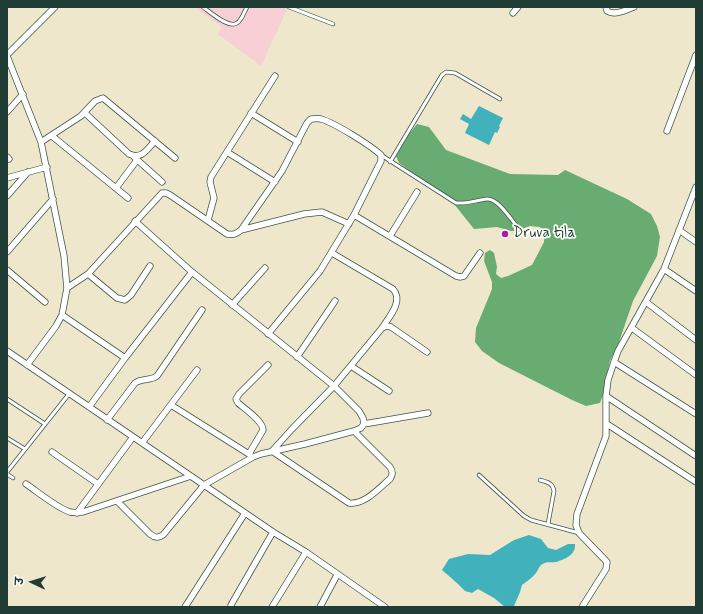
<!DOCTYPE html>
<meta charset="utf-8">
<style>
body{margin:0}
#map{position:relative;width:703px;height:614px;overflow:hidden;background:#eee7cb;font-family:Mynerve,"Playpen Sans Deva",sans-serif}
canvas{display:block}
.frame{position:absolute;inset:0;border:8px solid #1f3d34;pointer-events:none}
.north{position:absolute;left:12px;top:562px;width:40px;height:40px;-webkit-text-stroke:3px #fdfcf7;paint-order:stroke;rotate:274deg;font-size:11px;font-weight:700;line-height:16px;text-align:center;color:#1f3d34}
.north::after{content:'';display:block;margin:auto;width:14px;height:18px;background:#1f3d34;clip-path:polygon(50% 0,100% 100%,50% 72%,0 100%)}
</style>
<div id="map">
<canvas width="703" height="614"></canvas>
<div class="frame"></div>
<div class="north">उ</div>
</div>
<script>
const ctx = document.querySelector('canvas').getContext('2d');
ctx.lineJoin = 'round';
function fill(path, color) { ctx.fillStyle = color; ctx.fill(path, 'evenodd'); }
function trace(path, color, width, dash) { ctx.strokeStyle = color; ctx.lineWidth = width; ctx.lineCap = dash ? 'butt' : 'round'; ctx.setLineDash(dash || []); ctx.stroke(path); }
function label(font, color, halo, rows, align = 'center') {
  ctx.font = font + ' Mynerve,sans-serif'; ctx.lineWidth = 3.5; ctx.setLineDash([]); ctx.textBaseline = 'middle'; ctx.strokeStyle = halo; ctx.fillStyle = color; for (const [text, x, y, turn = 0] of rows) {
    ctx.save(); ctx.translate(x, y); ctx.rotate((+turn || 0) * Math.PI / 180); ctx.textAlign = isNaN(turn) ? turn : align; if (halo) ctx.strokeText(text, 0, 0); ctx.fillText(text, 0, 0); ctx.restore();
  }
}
const built = new Path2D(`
 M 194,7 L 288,7 L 261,66 L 218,34 L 222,27 Z`);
const forest = new Path2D(`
 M 417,124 L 429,127 L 446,150 L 510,174 L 558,175 L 565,170 L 627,199 L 651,214 L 657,226 L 660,237 L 657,256 L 633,301 L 619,342 L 610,361 L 605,383 L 604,392 L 600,403 L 586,406 L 572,400 L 499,363 L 482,351 L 475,342 L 476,328 L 492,289 L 492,282 L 484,261 L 485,253 L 490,250 L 494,253 L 497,267 L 496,274 L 501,278 L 508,276 L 532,265 L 544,242 L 544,234 L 540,227 L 530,226 L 517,231 L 511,231 L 497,227 L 474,229 L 454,204 L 435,192 L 417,176 L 399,163 L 396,156 L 409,134 Z`);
const water = new Path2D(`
 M 479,106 L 503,118 L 499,126 L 500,127 L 497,133 L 495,132 L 489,145 L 465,133 L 469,124 L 460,119 L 463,114 L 471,119 Z
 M 529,535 L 541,539 L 548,548 L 556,550 L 568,544 L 575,544 C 576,555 565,559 556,562 C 551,563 546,561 541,565 C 539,567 538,570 536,573 C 532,578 527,581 522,585 L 520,592 L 514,606 L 505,607 L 494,598 L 478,589 L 472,593 L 465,591 L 457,583 L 442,570 L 449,559 L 468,554 L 490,555 L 514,540 Z`);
const lane = new Path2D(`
 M 203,7 C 210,12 229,29 237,23 C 242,20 244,12 247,7
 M 289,7 L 333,24
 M 381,155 L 456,203 C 467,204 477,200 487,199 C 498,198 512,221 519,229
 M 390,162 L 442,75 L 446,72 L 455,73 L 500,99
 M 7,399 L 45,424
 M 7,438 L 25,449
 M 7,472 L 69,394
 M 7,474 L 13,478
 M 479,475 L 524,516 L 531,520 L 579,533
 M 540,480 C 547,482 553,483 554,491 L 548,524`);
const street = new Path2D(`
 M 606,7 L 607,11 C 615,16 626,10 634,7
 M 513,13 L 518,7
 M 7,55 L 55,7
 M 7,56 L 41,142 L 64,256 L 67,288 L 62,315 L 56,326 L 27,365
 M 7,112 L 23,94
 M 85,113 L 129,154 C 142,160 147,149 155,141
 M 251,113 L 298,142
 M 667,131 L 696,55
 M 52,136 L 128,198
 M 41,142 L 81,116 L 95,101 L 103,98 L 175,158
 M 227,152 L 275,182
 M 133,156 L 162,182
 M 7,157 L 9,159
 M 7,178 L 47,167
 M 116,188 L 137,160
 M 7,196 L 28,172
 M 354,215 L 456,276 L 460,277 L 464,276 L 480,253
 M 208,220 L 214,198 L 210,182 L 211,177 L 275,76
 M 241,230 L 304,214 L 322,212 L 349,224
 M 679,230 L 696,242
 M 390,236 L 417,192
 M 7,252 L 53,199
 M 332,253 L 393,289 C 404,301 389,317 382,328
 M 664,269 L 696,291
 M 7,270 L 45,302
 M 88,274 L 117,298 L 125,300 L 131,295 L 150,266
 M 67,288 L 88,274 L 162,193 L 166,193 L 170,195 L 227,234 C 234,235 236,234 241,230 L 282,171 L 307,123 L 311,119 C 314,119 317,118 321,119 C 335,123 370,145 381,155 L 381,161 L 354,215 L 320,271 L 268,334
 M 646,302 L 696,340
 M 232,305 L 265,268
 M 62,315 L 125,358
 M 632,328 L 696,375
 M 7,351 L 273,532 L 306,552 L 385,607
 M 297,357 L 335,301
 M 614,362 L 696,414
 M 351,366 L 389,391
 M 606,396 L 696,456
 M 171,405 L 252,456
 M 89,407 L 125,358 L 192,272
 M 107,420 L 135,383 C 142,378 150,381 157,376 L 202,310
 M 364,424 L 428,413
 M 607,424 L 696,482
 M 354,431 L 390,467 C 393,472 393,474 390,479 C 379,488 365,505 349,503 L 272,451 L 292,429 L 334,386 L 382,328 L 387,326 L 391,327 L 427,352
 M 142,443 L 197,370
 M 52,452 L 98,484
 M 249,454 L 263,430 C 263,421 245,409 238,403 L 236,399 L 239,394 L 268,365
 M 26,484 C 38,492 57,508 70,512 C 74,513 79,512 83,512 L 191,476
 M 117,501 L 150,534 C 155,538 158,538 163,535 L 204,485 L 253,457 L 261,454 L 305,444 L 354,431 L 361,428 L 364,424 L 363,418 L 359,411 L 334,386 L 192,272 L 135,221
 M 77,513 L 133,437
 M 231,605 L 273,532
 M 185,607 L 245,513
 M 272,607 L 306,552
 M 320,607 L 337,575
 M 582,607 L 606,569 L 607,562 L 579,533 L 576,525 L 577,514 L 606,436 L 606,396 L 608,380 L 614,362 L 618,351 L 664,269 L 696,187`);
const markers = [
 [505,234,4,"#b5179e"]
];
const poiNames = [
 ["Druva tila",513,234]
];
fill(built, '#f7cfd4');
fill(forest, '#68ac71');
fill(water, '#41b1bc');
trace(lane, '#3e564b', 4.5);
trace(street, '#3e564b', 7);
trace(lane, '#fff', 3);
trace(street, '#fff', 5.5);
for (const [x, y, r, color] of markers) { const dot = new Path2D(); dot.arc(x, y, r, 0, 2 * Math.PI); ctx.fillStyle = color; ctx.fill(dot); trace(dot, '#fdfcf7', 1.5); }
label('15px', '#1f3d34', '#fdfcf7', poiNames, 'left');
</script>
